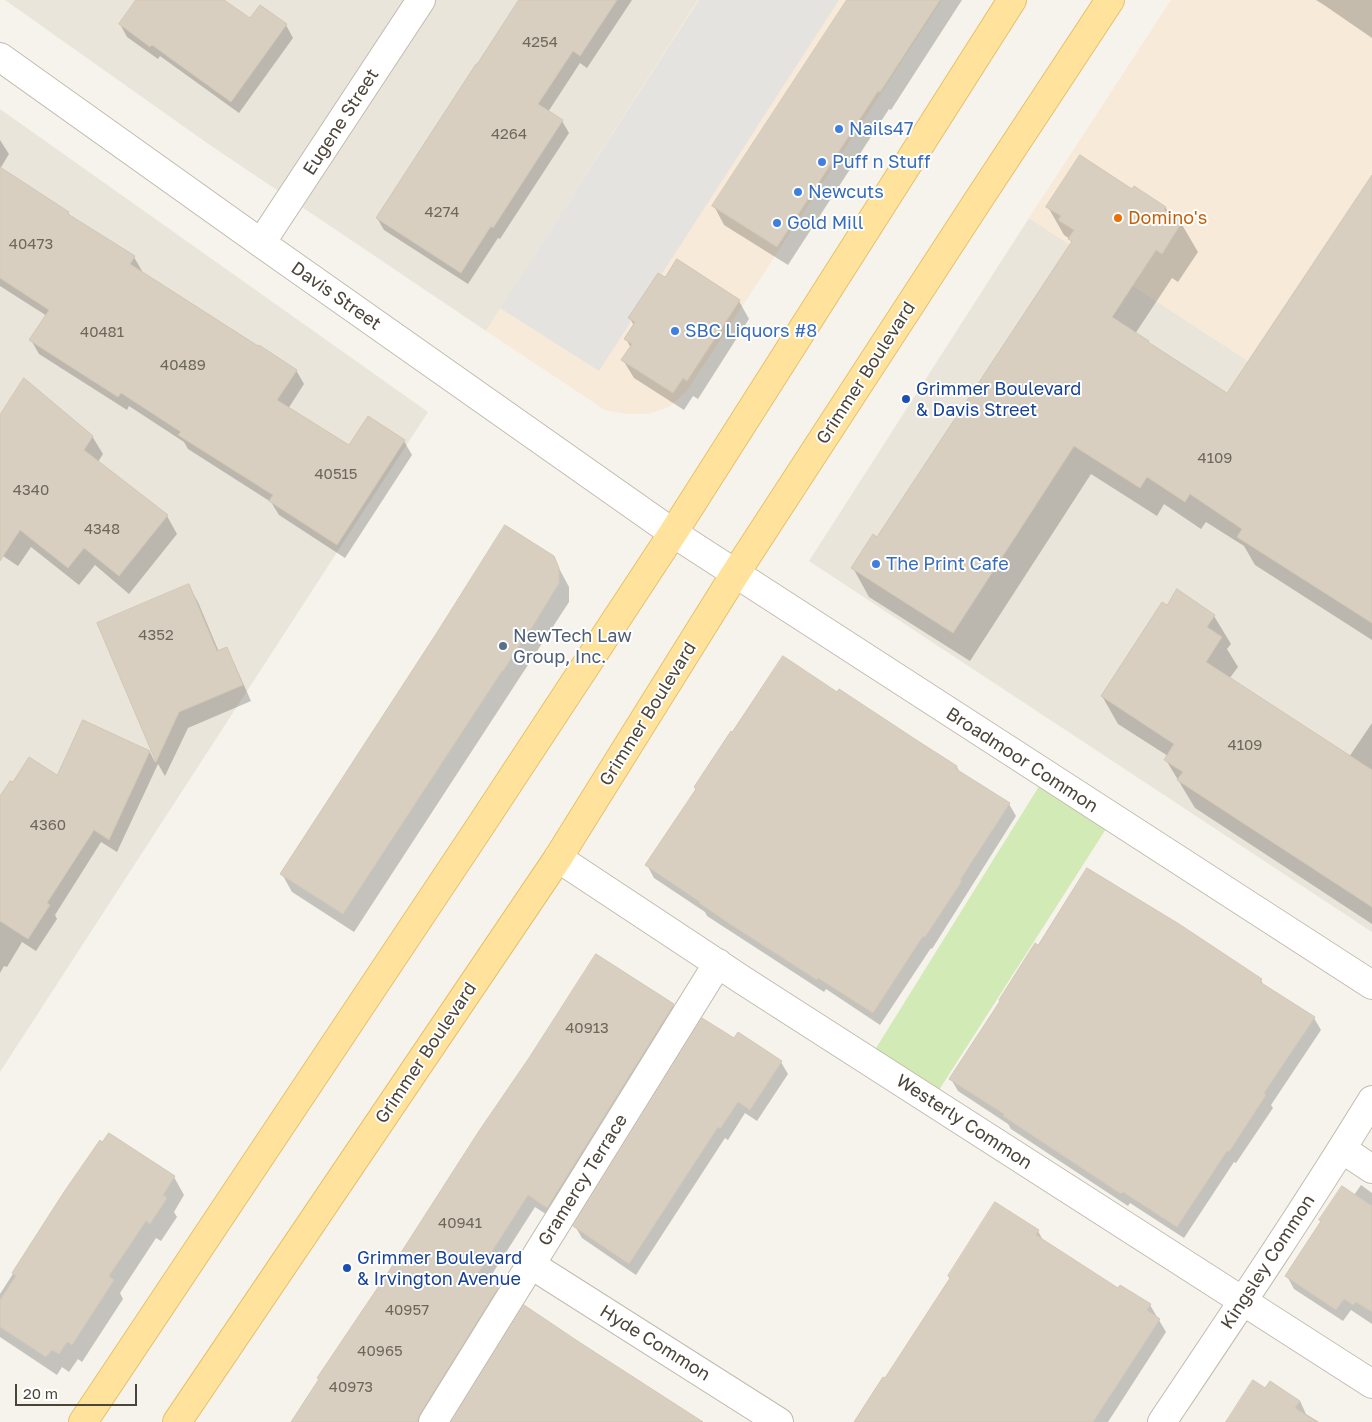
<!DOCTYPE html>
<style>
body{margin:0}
#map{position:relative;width:1372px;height:1422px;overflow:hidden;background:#f6f3ec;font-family:"Golos Text",sans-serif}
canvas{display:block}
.scale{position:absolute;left:15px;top:1384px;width:122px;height:22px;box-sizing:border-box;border:2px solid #4b4439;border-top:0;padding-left:6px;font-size:15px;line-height:18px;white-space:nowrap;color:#4b4439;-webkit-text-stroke:4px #fff;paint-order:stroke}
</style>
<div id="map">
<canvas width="1372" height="1422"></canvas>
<div class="scale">20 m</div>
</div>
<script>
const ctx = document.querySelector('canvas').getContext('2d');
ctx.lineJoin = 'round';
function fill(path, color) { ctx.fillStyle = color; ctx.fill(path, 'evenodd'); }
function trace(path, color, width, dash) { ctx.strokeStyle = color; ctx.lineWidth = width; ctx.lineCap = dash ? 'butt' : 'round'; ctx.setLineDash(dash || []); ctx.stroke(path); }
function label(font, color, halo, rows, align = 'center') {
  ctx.font = font + ' "Golos Text",sans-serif'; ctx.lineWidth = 4; ctx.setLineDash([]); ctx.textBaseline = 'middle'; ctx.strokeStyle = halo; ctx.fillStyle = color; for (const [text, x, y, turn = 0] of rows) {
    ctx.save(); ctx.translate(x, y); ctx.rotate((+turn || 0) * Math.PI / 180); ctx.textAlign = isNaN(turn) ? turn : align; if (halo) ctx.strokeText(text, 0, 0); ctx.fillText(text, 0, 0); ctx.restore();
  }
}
const residential = new Path2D(`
 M 5,0 L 698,0 L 486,331 L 207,143 Z
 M 0,109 L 428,412 L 0,1072 Z
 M 1029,218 L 1348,426 L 1372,389 L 1372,932 L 809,561 Z`);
const commercial = new Path2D(`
 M 698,0 L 942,0 L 687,391 L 669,407 L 648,414 L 626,414 L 605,410 L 486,331 Z
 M 1171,0 L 1372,0 L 1372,389 L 1349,427 L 1029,218 Z`);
const green = new Path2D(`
 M 1046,775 L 1113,818 L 932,1101 L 868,1061 Z`);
const parking = new Path2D(`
 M 699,0 L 839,0 L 599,371 L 500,308 Z`);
const shadow = new Path2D(`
 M 138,0 L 222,0 L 250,20 L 260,6 L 286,25 L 293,38 L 239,113 L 160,56 L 158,59 L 127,37 L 120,24 Z
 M 558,0 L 632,0 L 587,68 L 580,63 L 548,112 L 562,121 L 569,133 L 500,239 L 498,238 L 468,284 L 384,230 L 377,218 Z
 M 848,0 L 962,0 L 891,110 L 889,109 L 788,265 L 724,225 L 714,206 Z
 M 1316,0 L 1372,0 L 1372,38 L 1324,5 Z
 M 0,140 L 9,154 L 0,169 L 68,213 L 71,218 L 134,257 L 142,271 L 141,273 L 296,370 L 304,384 L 288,409 L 349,447 L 368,417 L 404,441 L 412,455 L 345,558 L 279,515 L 271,502 L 188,449 L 184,442 L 129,406 L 127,410 L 39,354 L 31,340 L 47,316 L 0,286 Z
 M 1134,187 L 1166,208 L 1170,216 L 1181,223 L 1198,252 L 1178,282 L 1172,278 L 1135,334 L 1228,395 L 1372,208 L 1372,640 L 1255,565 L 1244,546 L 1206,522 L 1201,529 L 1164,504 L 1157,516 L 1091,474 L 970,661 L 869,597 L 853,568 L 877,539 L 1072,243 L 1070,239 L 1064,235 L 1048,207 L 1132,191 Z
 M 665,279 L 739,301 L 749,319 L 698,399 L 693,396 L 684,410 L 634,378 L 623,360 L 631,348 L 626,339 L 634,326 L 630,318 Z
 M 0,417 L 92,436 L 103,454 L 98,462 L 167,516 L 177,534 L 129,594 L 95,565 L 79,585 L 31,547 L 18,566 L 0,554 Z
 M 553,557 L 569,587 L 569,602 L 354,932 L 292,892 L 282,874 L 439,632 Z
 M 188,585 L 198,602 L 219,652 L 226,649 L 235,665 L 251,701 L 188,728 L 165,776 L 158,764 L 117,852 L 101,842 L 55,915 L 57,919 L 36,951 L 22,942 L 7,967 L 4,966 L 0,973 L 0,798 L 13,784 L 57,777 L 84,722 L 150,752 L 155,762 L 157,761 L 99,623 Z
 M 1167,607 L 1214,616 L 1231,644 L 1227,649 L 1238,667 L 1229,679 L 1349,757 L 1372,723 L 1372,924 L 1195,808 L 1166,760 L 1168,756 L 1118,724 L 1102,696 Z
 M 838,693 L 957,767 L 960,773 L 1009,804 L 1016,816 L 932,949 L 931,948 L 880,1025 L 826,989 L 824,992 L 707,916 L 705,912 L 654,878 L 647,865 Z
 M 1261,980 L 1264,986 L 1314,1018 L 1321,1030 L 1271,1105 L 1273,1108 L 1236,1163 L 1234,1162 L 1184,1238 L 1130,1203 L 1128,1206 L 1011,1129 L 1008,1124 L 958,1091 L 951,1079 Z
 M 673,1005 L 680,1017 L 555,1220 L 535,1207 L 487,1282 L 497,1289 L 504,1301 L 429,1422 L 292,1422 Z
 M 781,1062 L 788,1074 L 757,1121 L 745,1113 L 728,1140 L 725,1138 L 636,1275 L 582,1238 L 575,1226 Z
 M 174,1177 L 184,1195 L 174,1212 L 177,1217 L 161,1241 L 156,1238 L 120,1293 L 123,1299 L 82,1362 L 78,1359 L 69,1372 L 62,1367 L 57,1375 L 0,1337 L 0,1294 L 65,1193 Z
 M 1361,1185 L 1372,1193 L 1372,1324 L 1351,1310 L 1343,1321 L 1294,1289 L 1287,1276 L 1322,1222 L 1320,1220 L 1354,1195 Z
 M 1038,1231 L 1044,1242 L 1118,1290 L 1150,1305 L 1166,1332 L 1108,1422 L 866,1422 L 885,1380 Z
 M 1266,1390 L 1300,1401 L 1306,1414 L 1319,1422 L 1227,1422 Z`);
const building = new Path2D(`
 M 136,0 L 224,0 L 250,18 L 260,5 L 287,24 L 231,102 L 152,45 L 150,47 L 119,24 Z
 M 519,0 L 617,0 L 580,56 L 573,51 L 538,104 L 563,120 L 493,228 L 491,226 L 461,273 L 376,218 L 476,64 L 477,64 Z
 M 847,0 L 940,0 L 880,92 L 878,91 L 777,247 L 712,206 Z
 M 1080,155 L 1132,189 L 1134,186 L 1166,207 L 1164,210 L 1182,222 L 1162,254 L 1156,250 L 1112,317 L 1149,341 L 1148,342 L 1227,393 L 1372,175 L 1372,623 L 1237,537 L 1242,529 L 1190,494 L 1185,502 L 1147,477 L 1140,488 L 1074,446 L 953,633 L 851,568 L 873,534 L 877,537 L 1072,241 L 1068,239 L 1074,230 L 1058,220 L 1061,216 L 1046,207 Z
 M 0,167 L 69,212 L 68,214 L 135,256 L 130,264 L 258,346 L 259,345 L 297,370 L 277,400 L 349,445 L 368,416 L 405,440 L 337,545 L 269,501 L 273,495 L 178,435 L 181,432 L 121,393 L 118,397 L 29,340 L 49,310 L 0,278 Z
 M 677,259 L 740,300 L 687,381 L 683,378 L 673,393 L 621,360 L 632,344 L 624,339 L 635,322 L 628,318 L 658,273 L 665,277 Z
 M 24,378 L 93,436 L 84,450 L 168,515 L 119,576 L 84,548 L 68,568 L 20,530 L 0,561 L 0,415 Z
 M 505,525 L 554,556 L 559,568 L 559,583 L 531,629 L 530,629 L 503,671 L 502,671 L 343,914 L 280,874 L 438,631 Z
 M 189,584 L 217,651 L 227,647 L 243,685 L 179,712 L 156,762 L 97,623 Z
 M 1177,589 L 1215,615 L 1207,627 L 1222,637 L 1206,662 L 1372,770 L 1372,907 L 1177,780 L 1183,772 L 1164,760 L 1174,744 L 1101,696 L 1162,602 L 1167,605 Z
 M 783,656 L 837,692 L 839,689 L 921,743 L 957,766 L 956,769 L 1010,803 L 960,880 L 962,881 L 925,937 L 923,936 L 873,1013 L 818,978 L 817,980 L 733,926 L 699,903 L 700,902 L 645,865 L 696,789 L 694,787 L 731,731 L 732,732 Z
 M 83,720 L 150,751 L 109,840 L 94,830 L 47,903 L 50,905 L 28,939 L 0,921 L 0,796 L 10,781 L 13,782 L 29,757 L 57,775 Z
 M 1087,868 L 1179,924 L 1262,979 L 1260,982 L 1315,1017 L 1264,1093 L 1266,1095 L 1229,1152 L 1227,1151 L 1177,1227 L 1123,1192 L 1121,1194 L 1003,1116 L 1004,1114 L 949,1079 L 1000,1001 L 999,1000 L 1035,943 L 1038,945 Z
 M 596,954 L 674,1004 L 547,1208 L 528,1195 L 477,1275 L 498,1288 L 420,1414 L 417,1422 L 291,1422 L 319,1379 L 317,1378 L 395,1262 L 479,1131 L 529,1058 Z
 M 702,1018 L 734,1038 L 738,1032 L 782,1061 L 750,1110 L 738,1102 L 720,1129 L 718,1127 L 629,1264 L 573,1226 Z
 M 109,1133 L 175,1176 L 163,1195 L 167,1198 L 150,1224 L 146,1221 L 109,1276 L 114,1280 L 72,1345 L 67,1342 L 59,1354 L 52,1350 L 46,1357 L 0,1327 L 0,1300 L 16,1276 L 12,1273 L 64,1192 L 100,1140 L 102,1142 Z
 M 1342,1186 L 1372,1206 L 1372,1312 L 1356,1302 L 1353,1305 L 1344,1299 L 1336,1310 L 1285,1276 L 1321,1221 L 1319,1220 Z
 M 995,1202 L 1039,1230 L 1036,1235 L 1118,1288 L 1120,1285 L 1151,1304 L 1147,1310 L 1160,1319 L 1093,1422 L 854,1422 L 883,1377 L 885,1378 L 950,1278 L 948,1276 Z
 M 524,1305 L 579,1342 L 703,1422 L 451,1422 Z
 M 1253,1380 L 1265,1388 L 1270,1381 L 1300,1401 L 1295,1408 L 1317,1422 L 1226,1422 Z`);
const minor = new Path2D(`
 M 0,57 L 261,243 L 673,533 L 1372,985
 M 261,243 L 421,0
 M 558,858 L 744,981 L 1372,1384
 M 1342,1149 L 1372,1169
 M 530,1264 L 779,1422
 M 433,1422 L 718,963
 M 1162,1422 C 1233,1316 1305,1209 1372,1100`);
const major = new Path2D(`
 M 83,1422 L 479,828 L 673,533 L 1012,0
 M 177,1422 L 558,858 L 735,574 L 977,202 L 1110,0`);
const markers = [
 [839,129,5,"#3f7fe0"],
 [822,162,5,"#3f7fe0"],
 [798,192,5,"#3f7fe0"],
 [1118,218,5,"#e8710a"],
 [777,223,5,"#3f7fe0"],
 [675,331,5,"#3f7fe0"],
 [906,399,5,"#1a4fb4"],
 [876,564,5,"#3f7fe0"],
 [503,646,5,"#5c6f8a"],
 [347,1268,5,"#1a4fb4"]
];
const numberNames = [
 ["4254",540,42],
 ["4264",509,134],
 ["4274",442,212],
 ["40473",31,244],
 ["40481",102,332],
 ["40489",183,365],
 ["4109",1215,458],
 ["40515",336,474],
 ["4340",31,490],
 ["4348",102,529],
 ["4352",156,635],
 ["4109",1245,745],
 ["4360",48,825],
 ["40913",587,1028],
 ["40941",460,1223],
 ["40957",407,1310],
 ["40965",380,1351],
 ["40973",351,1387]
];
const streetNames = [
 ["Eugene Street",341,122,-57],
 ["Davis Street",336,296,35],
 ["Grimmer Boulevard",866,373,-57],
 ["Grimmer Boulevard",648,714,-58],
 ["Broadmoor Common",1022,760,33],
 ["Grimmer Boulevard",426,1053,-56],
 ["Westerly Common",964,1122,33],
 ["Gramercy Terrace",583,1180,-58],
 ["Kingsley Common",1268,1262,-57],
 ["Hyde Common",655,1343,32]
];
const shopNames = [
 ["Nails47",849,129],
 ["Puff n Stuff",832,162],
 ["Newcuts",808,192],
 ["Gold Mill",787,223],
 ["SBC Liquors #8",685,331],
 ["The Print Cafe",886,564]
];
const foodNames = [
 ["Domino's",1128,218]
];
const transitNames = [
 ["Grimmer Boulevard",916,389],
 ["& Davis Street",916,410],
 ["Grimmer Boulevard",357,1258],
 ["& Irvington Avenue",357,1279]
];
const serviceNames = [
 ["NewTech Law",513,636],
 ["Group, Inc.",513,657]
];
fill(residential, '#eae5da');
fill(commercial, '#f7ead8');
fill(green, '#d2eab5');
fill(parking, '#e5e3e0');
fill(shadow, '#0003');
fill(building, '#d8cfc1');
trace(building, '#d3c7b4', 1);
trace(minor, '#c2bbae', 30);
trace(major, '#e6c16a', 30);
trace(minor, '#fff', 28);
trace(major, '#ffe39c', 28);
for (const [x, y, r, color] of markers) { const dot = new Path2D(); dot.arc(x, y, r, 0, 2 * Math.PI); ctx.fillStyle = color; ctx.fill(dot); trace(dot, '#fff', 2); }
label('15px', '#6e675b', null, numberNames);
label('18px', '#4b4439', '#fff', streetNames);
label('18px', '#366cbe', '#fff', shopNames, 'left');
label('18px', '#c56008', '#fff', foodNames, 'left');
label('18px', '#164399', '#fff', transitNames, 'left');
label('18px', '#4e5e75', '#fff', serviceNames, 'left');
</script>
